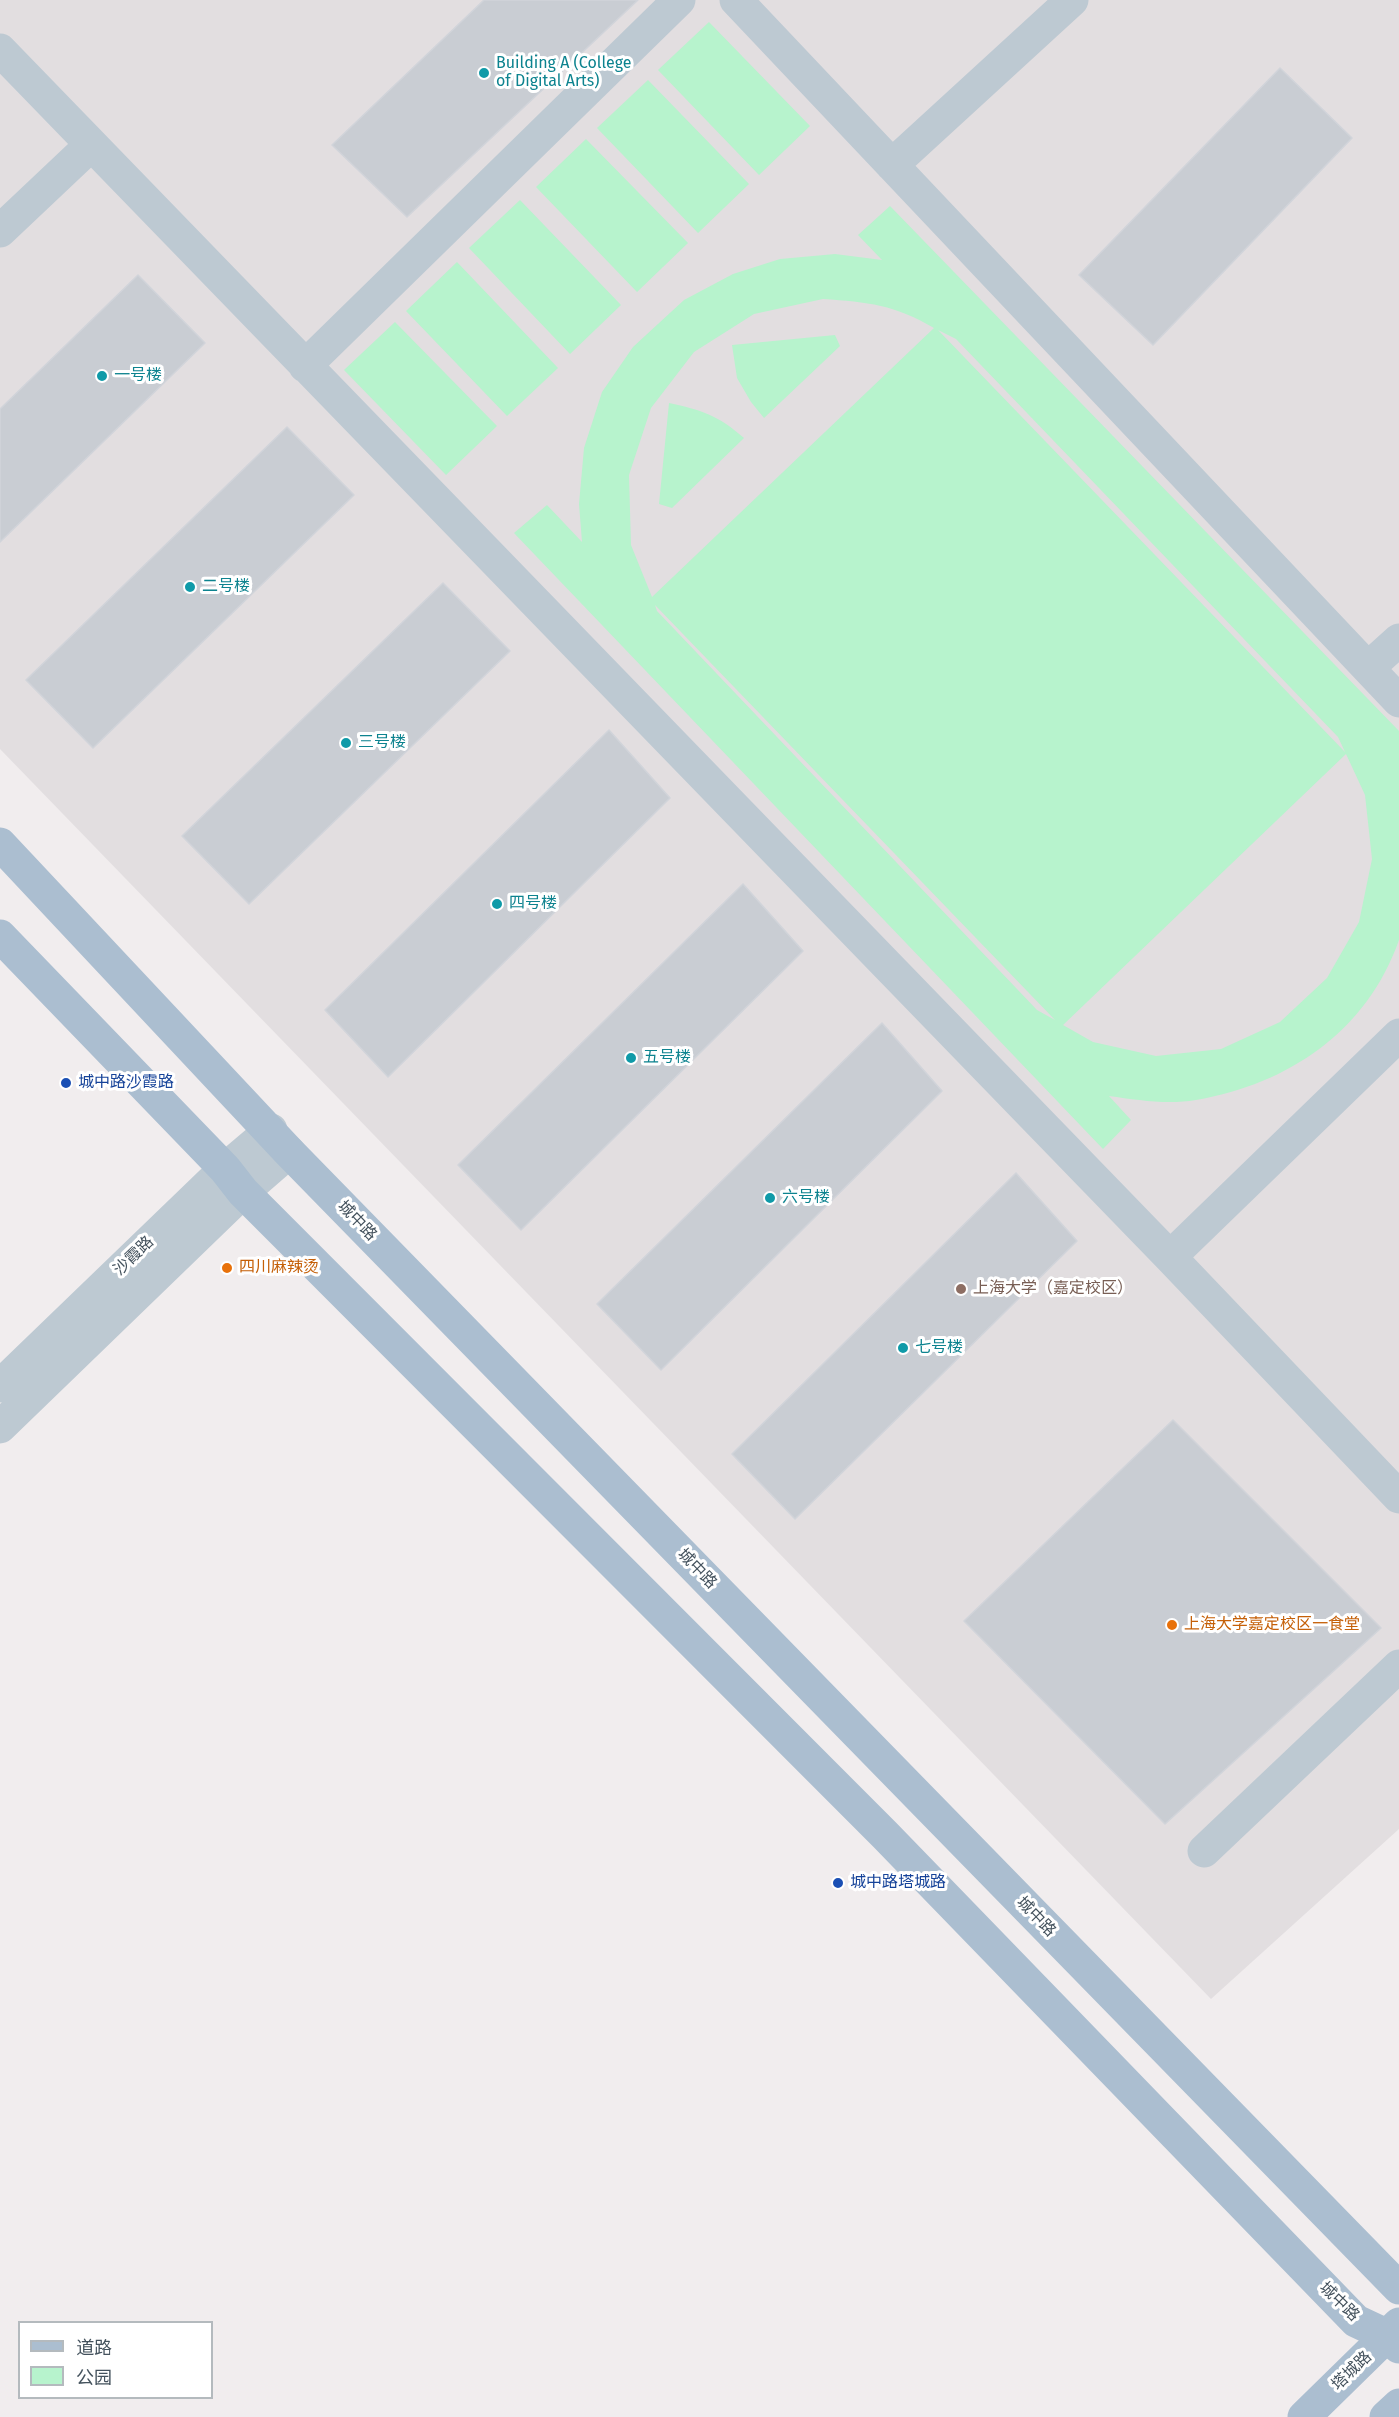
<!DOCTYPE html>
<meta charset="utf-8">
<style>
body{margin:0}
#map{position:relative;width:1399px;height:2417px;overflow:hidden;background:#f1edee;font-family:"Fira Sans","Noto Sans SC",sans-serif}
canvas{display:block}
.legend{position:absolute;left:18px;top:2321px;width:195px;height:78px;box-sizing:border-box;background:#fff;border:2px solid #b4babe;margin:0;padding:8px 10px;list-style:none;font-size:18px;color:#44525d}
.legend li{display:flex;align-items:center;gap:12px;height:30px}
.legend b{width:30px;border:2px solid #b4babe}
</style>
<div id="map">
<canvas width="1399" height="2417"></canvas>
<ul class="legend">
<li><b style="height:8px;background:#abbed0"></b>道路</li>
<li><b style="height:16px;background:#b7f3cd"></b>公园</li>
</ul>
</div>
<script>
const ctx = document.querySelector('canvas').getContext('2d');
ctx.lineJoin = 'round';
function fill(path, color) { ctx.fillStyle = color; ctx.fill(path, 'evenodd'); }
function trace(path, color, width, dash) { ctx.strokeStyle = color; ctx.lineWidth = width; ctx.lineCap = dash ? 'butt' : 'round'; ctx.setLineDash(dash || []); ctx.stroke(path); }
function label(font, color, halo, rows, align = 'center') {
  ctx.font = font + ' "Fira Sans","Noto Sans SC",sans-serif'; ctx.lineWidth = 6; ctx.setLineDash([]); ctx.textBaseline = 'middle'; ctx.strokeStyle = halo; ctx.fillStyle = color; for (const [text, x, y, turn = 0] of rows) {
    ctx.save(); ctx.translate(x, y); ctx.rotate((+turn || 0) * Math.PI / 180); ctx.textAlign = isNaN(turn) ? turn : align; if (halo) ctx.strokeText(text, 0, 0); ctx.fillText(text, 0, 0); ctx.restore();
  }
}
const education = new Path2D(`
 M 0,0 L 1399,0 L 1399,1829 L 1211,1999 L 0,749 Z`);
const green = new Path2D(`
 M 709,22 L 810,126 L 759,175 L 658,70 Z
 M 648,80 L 749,184 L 698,233 L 597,128 Z
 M 586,139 L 688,243 L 637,292 L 536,187 Z
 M 520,200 L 621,305 L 570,354 L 469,248 Z
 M 890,206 L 1399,731 L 1399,940 C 1367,1031 1289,1084 1196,1100 C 1167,1105 1138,1100 1109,1096 L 1131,1120 L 1103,1149 L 514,533 L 547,505 L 582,542 L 579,504 L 584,448 L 602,392 L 633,347 L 684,300 L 733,274 L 780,259 L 835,254 L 882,260 L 858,235 ZM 823,299 C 868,302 895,305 934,328 L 652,597 L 631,545 L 629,475 L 651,408 L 694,352 L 754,314 ZM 938,330 L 956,339 L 1338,737 L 1345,752 ZM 655,605 L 1055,1020 L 1037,1010 L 657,611 ZM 1346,754 L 1365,795 L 1372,859 L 1359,922 L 1327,978 L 1280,1022 L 1221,1049 L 1156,1056 L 1093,1042 L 1063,1025 Z
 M 457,262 L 558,368 L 507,416 L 406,311 Z
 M 395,322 L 497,426 L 446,475 L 344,370 Z
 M 835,335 L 840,346 L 764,418 L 751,402 L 737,378 L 732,345 Z
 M 669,403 C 701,410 718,415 744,438 L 672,508 L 659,504 Z`);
const building = new Path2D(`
 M 484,0 L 638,0 L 407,217 L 332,145 Z
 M 1280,68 L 1352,138 L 1153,345 L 1079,275 Z
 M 138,275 L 205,343 L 0,542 L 0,409 Z
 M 287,427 L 354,495 L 93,748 L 26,680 Z
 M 443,583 L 510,651 L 249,904 L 182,836 Z
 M 609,730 L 670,798 L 388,1077 L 325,1010 Z
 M 743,884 L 803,951 L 521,1230 L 458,1165 Z
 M 882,1023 L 942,1091 L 661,1370 L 597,1304 Z
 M 1016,1173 L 1077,1241 L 795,1519 L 732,1454 Z
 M 1173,1420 L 1381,1628 L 1165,1824 L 964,1621 Z`);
const minor = new Path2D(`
 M 736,0 L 1399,701
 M 0,50 L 1170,1257 L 1399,1497
 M 892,165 L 1072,0
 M 0,231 L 91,145
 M 305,366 L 679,0
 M 1368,668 L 1399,640
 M 1170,1257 L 1399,1035
 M 0,1386 L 225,1169 L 271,1130
 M 0,1427 L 243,1192 L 289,1152
 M 1204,1851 L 1399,1666`);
const major = new Path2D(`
 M 0,844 L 289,1152 L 1399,2288
 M 0,936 L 225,1169 L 243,1192 L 885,1835 L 1356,2321 L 1388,2336 L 1399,2347
 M 1304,2417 L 1399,2324
 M 1386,2417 L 1399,2405`);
const markers = [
 [484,73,6,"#0f9aa8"],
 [102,376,6,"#0f9aa8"],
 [190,587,6,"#0f9aa8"],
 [346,743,6,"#0f9aa8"],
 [497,904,6,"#0f9aa8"],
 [631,1058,6,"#0f9aa8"],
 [66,1083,6,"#1a4fb4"],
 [770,1198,6,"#0f9aa8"],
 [227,1268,6,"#e8710a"],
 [961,1289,6,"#8d6e63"],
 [903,1348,6,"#0f9aa8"],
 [1172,1625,6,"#e8710a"],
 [838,1883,6,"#1a4fb4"]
];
const cultureNames = [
 ["Building A (College",496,64],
 ["of Digital Arts)",496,82],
 ["一号楼",114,376],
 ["二号楼",202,587],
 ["三号楼",358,743],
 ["四号楼",509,904],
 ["五号楼",643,1058],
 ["六号楼",782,1198],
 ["七号楼",915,1348]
];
const transitNames = [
 ["城中路沙霞路",78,1083],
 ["城中路塔城路",850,1883]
];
const streetNames = [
 ["城中路",357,1221,46],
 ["沙霞路",134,1256,-44],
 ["城中路",697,1569,46],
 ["城中路",1036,1917,46],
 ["城中路",1339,2302,44],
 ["塔城路",1352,2371,-44]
];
const foodNames = [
 ["四川麻辣烫",239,1268],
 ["上海大学嘉定校区一食堂",1184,1625]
];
const educationNames = [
 ["上海大学（嘉定校区）",973,1289]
];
fill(education, '#e2dee0');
fill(green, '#b7f3cd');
fill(building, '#c9cdd3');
trace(building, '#d1d4da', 1.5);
trace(minor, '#bdc9d2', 33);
trace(major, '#abbed0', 33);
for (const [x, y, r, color] of markers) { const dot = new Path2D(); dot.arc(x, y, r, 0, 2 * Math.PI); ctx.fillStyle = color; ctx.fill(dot); trace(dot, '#fff', 2); }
label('16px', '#0d838f', '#fff', cultureNames, 'left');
label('16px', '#164399', '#fff', transitNames, 'left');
label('16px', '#44525d', '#fff', streetNames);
label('16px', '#c56008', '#fff', foodNames, 'left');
label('16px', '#785e54', '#fff', educationNames, 'left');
</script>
